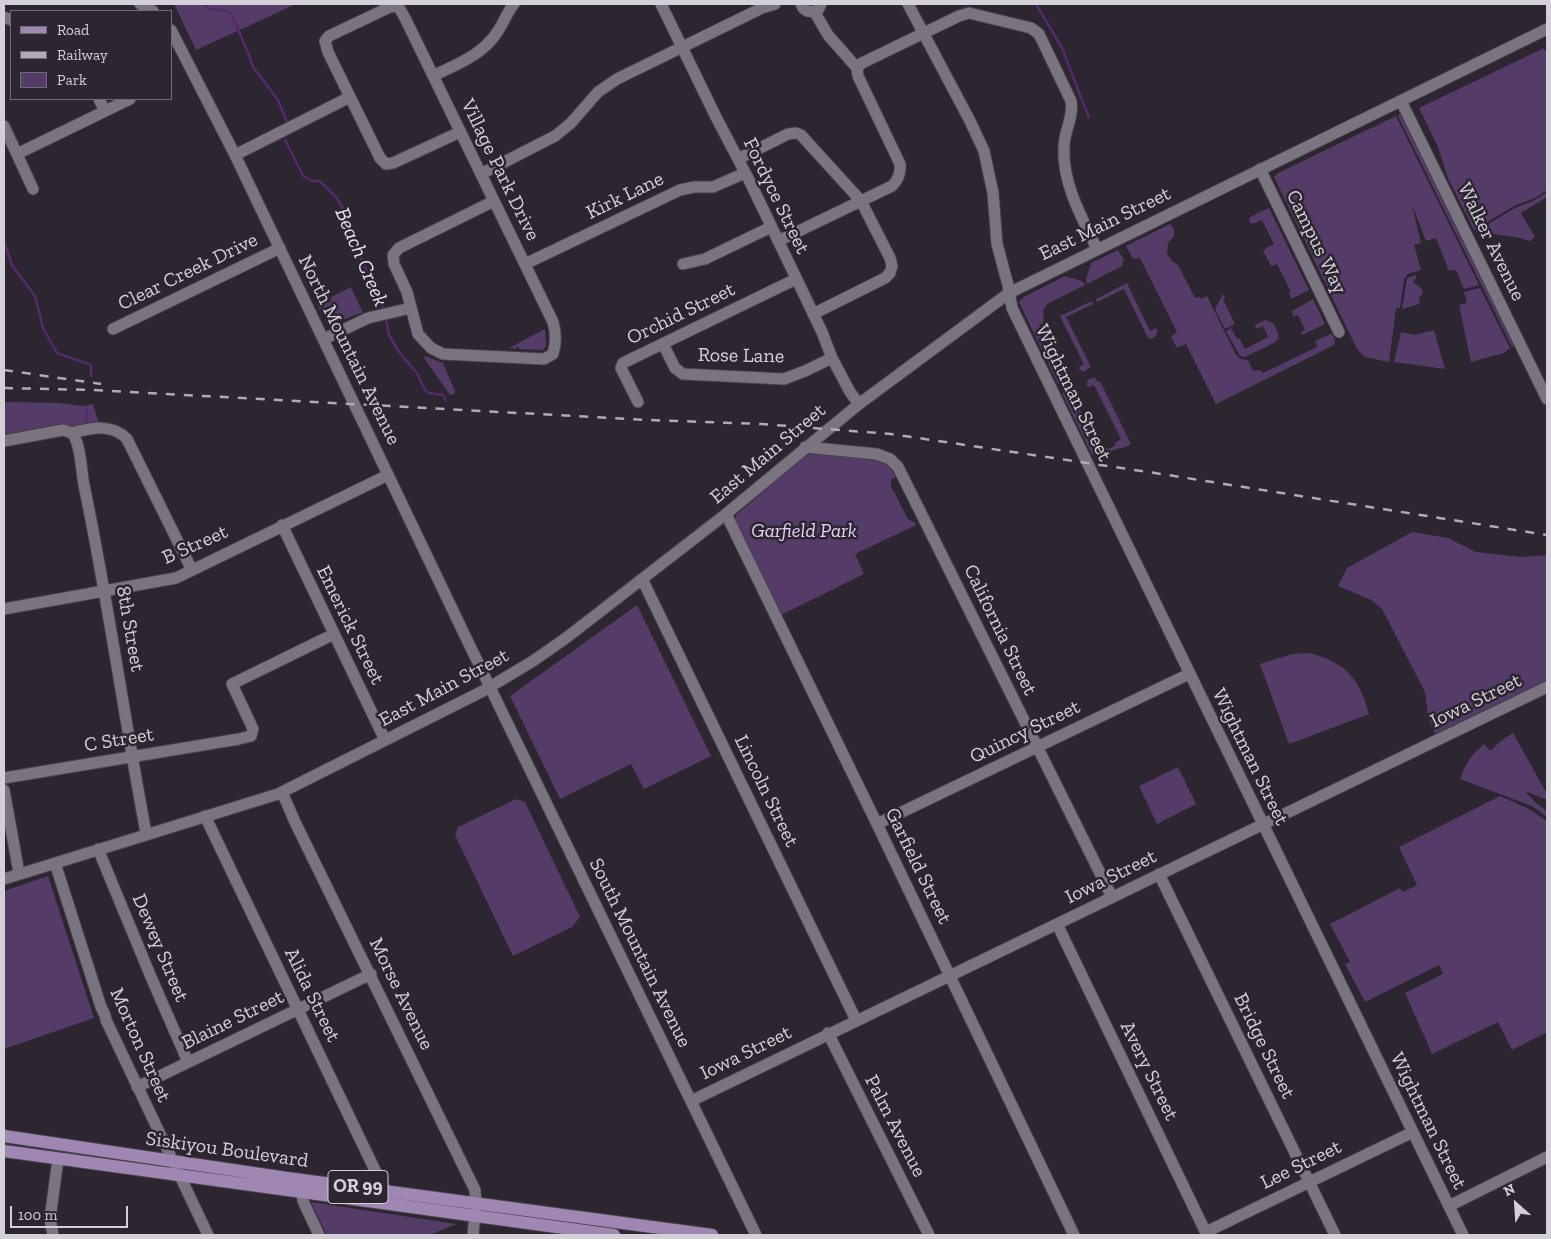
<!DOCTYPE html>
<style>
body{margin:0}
#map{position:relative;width:1551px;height:1239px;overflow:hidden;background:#2c2630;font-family:"Zilla Slab",serif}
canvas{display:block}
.frame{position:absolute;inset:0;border:5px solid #d4d0d7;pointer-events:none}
.legend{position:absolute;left:10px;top:10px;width:162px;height:90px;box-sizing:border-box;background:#2c2630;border:1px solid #6f6a73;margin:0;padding:6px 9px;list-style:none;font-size:15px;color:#d4d0d7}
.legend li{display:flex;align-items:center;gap:10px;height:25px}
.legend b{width:25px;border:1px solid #6f6a73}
.north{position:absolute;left:1491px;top:1179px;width:50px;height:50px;-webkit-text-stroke:4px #2c2630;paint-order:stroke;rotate:334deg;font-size:14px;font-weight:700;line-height:20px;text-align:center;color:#d4d0d7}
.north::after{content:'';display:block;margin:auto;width:18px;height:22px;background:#d4d0d7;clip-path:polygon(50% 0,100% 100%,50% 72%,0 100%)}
.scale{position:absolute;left:10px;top:1206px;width:118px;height:22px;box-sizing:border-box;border:2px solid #d4d0d7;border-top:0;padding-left:6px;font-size:15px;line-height:18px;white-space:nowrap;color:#d4d0d7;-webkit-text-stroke:4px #2c2630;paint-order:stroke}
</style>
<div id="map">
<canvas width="1551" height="1239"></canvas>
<div class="frame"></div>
<ul class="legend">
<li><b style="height:6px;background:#a086b3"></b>Road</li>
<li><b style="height:6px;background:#afabb2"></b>Railway</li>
<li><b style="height:14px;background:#553b67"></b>Park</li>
</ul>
<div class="north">N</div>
<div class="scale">100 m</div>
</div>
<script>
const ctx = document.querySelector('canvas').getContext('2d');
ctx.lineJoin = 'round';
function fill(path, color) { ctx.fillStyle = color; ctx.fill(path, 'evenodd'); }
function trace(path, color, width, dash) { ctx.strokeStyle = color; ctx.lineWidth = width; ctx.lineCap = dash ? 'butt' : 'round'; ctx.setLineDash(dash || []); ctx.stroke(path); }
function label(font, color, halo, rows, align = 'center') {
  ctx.font = font + ' "Zilla Slab",serif'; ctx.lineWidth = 5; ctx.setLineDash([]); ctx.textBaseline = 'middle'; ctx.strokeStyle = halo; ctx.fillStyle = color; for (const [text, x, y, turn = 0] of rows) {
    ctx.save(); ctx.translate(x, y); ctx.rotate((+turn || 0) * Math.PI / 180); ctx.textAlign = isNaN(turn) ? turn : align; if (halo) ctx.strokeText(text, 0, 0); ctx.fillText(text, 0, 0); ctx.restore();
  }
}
const green = new Path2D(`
 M 174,4 L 296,4 L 196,50 Z
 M 1544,48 L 1547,54 L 1547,190 L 1535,198 L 1514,206 L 1474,230 L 1448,178 L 1438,147 L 1419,108 Z
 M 1400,114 L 1402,117 L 1514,346 L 1512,347 L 1398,116 Z
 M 1396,116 L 1479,285 L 1464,289 L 1456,270 L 1449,271 L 1436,238 L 1426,241 L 1412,205 L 1421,243 L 1414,245 L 1421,270 L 1408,274 L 1404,279 L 1400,308 L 1396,308 L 1389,362 L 1365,357 L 1357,349 L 1274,177 L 1278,173 Z
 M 1547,192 L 1547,197 L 1521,213 L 1535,237 L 1530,241 L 1516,237 L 1475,232 L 1515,208 L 1535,200 Z
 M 1269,208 L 1309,290 L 1291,299 L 1289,293 L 1291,292 L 1277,264 L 1271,266 L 1263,250 L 1274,244 L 1262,220 L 1252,224 L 1249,221 L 1250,217 Z
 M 1170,224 L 1174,229 L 1174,236 L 1168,243 L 1167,253 L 1172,261 L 1178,265 L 1195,298 L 1200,297 L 1201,299 L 1207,296 L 1236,355 L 1241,359 L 1248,360 L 1253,371 L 1259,370 L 1263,373 L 1317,347 L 1315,341 L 1330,334 L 1333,335 L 1335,342 L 1334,345 L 1216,404 L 1186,344 L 1177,348 L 1171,337 L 1177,332 L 1140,258 L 1133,259 L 1126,246 Z
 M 1118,250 L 1124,260 L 1122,266 L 1087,284 L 1086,279 L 1091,263 Z
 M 1416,275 L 1416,278 L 1413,282 L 1422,289 L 1423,293 L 1420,296 L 1419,304 L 1402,309 L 1407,278 Z
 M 1065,276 L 1082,281 L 1085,285 L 1047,304 L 1043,310 L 1044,323 L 1039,325 L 1063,374 L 1068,372 L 1071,374 L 1068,380 L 1058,384 L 1019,302 L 1024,297 Z
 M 1127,283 L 1150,331 L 1156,328 L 1158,330 L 1156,336 L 1151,339 L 1148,338 L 1124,289 L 1097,302 L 1096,299 Z
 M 351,287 L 363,313 C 351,314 336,327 327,324 L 325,322 L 328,320 L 321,309 L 319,309 L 317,303 L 323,300 L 327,303 L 331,302 L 331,297 Z
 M 1480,288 L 1510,348 L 1504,353 L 1471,362 L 1459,305 L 1467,303 L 1464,292 Z
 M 1223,294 L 1225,298 L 1223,299 L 1235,324 L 1225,329 L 1215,309 Z
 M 1313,299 L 1325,324 L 1302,335 L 1301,332 L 1305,330 L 1298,315 L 1293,317 L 1292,311 Z
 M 1092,301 L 1093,304 L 1066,317 L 1091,367 L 1083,372 L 1078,368 L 1084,364 L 1060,316 Z
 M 1265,320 L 1273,323 L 1278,332 L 1279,338 L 1274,343 L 1245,357 L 1240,356 L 1226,331 L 1231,328 L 1237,339 L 1239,338 L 1245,349 L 1268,337 L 1263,326 L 1256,329 L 1255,325 Z
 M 545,329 L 546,346 L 543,350 L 519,349 L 519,347 L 517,347 L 516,349 L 509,348 Z
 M 1434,330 L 1445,369 L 1394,362 L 1401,332 L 1414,335 Z
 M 425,356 L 443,363 L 455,391 L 454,394 L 450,395 L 424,358 Z
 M 1094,377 L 1098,382 L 1100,381 L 1131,444 L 1126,447 L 1113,450 L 1110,454 L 1096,453 L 1092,455 L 1062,393 L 1073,387 L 1077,388 L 1079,392 L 1073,396 L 1100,450 L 1105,447 L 1108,449 L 1115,446 L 1115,443 L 1121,439 L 1094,385 L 1089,387 L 1086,385 L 1088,380 Z
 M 4,402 L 58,403 L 85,406 L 93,404 L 99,424 L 4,441 Z
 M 810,454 L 874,457 L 888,464 L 896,477 L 891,480 L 891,486 L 908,519 L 914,522 L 916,525 L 855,554 L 864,574 L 781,615 L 735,519 L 736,515 L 805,456 Z
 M 1412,532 L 1448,538 L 1476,552 L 1521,557 L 1547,555 L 1547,680 L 1435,734 L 1428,716 L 1425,692 L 1382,609 L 1371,600 L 1338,586 L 1347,568 Z
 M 637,605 L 711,756 L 644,789 L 631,764 L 560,799 L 510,696 Z
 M 1308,653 C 1345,661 1360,679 1369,714 L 1289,744 L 1260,664 L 1292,654 Z
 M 1513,733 L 1547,794 L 1547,800 L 1525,791 L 1535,802 L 1547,811 L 1547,817 L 1532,806 L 1460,779 C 1465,764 1472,754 1484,744 L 1490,751 L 1502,740 Z
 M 1178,767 L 1196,804 L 1157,824 L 1139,786 Z
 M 1500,796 L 1529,809 L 1547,821 L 1547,1032 L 1512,1050 L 1498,1022 L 1432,1054 L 1405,993 L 1443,974 L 1439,965 L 1365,1002 L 1345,964 L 1350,962 L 1330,924 L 1400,888 L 1403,892 L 1417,885 L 1399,847 Z
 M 516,799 L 525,802 L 580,917 L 572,927 L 513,956 L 455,835 L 458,827 Z
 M 48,876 L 94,1018 L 4,1049 L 4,891 Z
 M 311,1202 L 456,1224 L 430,1235 L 327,1235 Z`);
const stream = new Path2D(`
 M 205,4 L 209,9 L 226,11 L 232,15 L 249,55 L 253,67 L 278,100 L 287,122
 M 1036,4 L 1062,48 L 1089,118
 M 285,140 L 303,176 L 312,181 L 319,181 C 326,187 335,195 340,203 C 349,216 350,233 356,248 C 365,270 380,289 384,312
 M 4,241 L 12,265 L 35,296 L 43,328 L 57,353 L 91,365 L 91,376
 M 386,317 L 389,335 L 399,352 L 417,373 L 425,390 L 429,393 L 443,395 L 446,401
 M 86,424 L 87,410`);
const minor = new Path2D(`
 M 140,4 L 153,11
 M 661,4 L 715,115 L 751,184 L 822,332 L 832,358 L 850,392 L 859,404
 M 801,4 C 804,12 811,13 818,10 L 821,4
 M 908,4 L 970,121 L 984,151 L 993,193 L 997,244 L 1008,285 L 1012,308 L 1463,1235
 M 814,11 L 828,35 L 857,68
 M 4,17 L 11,20
 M 171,30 L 235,155 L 469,644 L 756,1235
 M 433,76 C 457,64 483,55 498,31 C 504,22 507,12 514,4
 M 99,99 L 105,111
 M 1401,101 L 1547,399
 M 4,126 L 33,189
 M 460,132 L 393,163 L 386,164 L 380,158 L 328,52 L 325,41 L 329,36 L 390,7 L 398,6 L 405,18 L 553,322 C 556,332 556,344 553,354 L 544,359 L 443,354 L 431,348 L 418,334 L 407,292 L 394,264 L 393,255 L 399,248 L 494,201
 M 17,154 L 130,99
 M 235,155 L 350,97
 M 738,159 L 788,134 L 796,133 L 801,135 L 861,201 L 890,258 L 892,266 L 890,273 L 885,278 L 813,314
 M 1260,169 L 1339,332
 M 481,174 L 555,136 L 571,123 L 598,92 L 617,79 L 762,8 L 775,4
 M 778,241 L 892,186 C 898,180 901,173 900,164 L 858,76 L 857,68 L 862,63 L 959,16 L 969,13 L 1031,28 L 1039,34 L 1071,101 C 1074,117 1064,131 1064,147 C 1062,183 1082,218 1097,249
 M 525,264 L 680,190 L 694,187 L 713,187 L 745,173
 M 683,264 L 705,259 L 771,227
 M 113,329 L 280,248
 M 324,339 L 368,318 L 411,308
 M 663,344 L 675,368 L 683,374 L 784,379 L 805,371 L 832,358
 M 638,402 L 621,368 L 623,363 L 796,279
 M 72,433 C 81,444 81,470 84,485 C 108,600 124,717 146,833
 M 72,433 C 91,428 112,423 127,439 L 192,570
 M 4,441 L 63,430 L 72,433
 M 805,447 L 877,454 L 890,459 L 898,467 L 1112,897
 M 726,514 L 877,824 L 1074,1235
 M 282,525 L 385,740
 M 642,579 L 856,1020
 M 4,609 L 176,578 L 388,475
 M 4,778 L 239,739 L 251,736 L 253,729 L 232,684 L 334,634
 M 4,790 L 19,873
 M 282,792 L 295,822 L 475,1190 L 476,1203 L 473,1235
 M 205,816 L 385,1191
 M 877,824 L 1189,674
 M 98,849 L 151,977 L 188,1062
 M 55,863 L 101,1007 L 105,1015 L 106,1020 L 208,1235
 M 1159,874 L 1335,1235
 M 4,879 L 278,794 L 483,691 L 533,661 L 566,638 L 726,514 L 859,404 L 1009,293 L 1547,29
 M 1057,924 L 1207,1235
 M 828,1033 L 929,1235
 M 137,1087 L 371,974
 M 691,1101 L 1547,687
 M 302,1192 L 303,1201 L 319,1235
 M 1449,1206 L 1547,1157
 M 1206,1232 L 1413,1132
 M 53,1235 L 50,1219 L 58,1159`);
const major = new Path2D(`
 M 4,1136 L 287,1178 L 712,1235
 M 4,1151 L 614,1235`);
const rail = new Path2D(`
 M 4,370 L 101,384
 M 4,388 L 93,390 L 648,420 L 762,424 L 891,434 L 1155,473 L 1547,535`);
const shields = [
 [358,1187,60]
];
const shieldNames = [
 ["OR 99",358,1187]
];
const streetNames = [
 ["Village Park Drive",500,170,64],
 ["Kirk Lane",625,196,-26],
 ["Fordyce Street",776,196,64],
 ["East Main Street",1105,224,-26],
 ["Campus Way",1316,242,64],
 ["Walker Avenue",1491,242,64],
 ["Clear Creek Drive",188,272,-26],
 ["Orchid Street",681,314,-26],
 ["North Mountain Avenue",349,350,64],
 ["Rose Lane",741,356,1],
 ["Wightman Street",1073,393,64],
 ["East Main Street",768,454,-40],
 ["B Street",195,545,-24],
 ["Emerick Street",350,625,64],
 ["8th Street",130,629,80],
 ["California Street",1000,630,64],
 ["East Main Street",444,688,-28],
 ["Iowa Street",1476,701,-26],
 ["Quincy Street",1025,732,-26],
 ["C Street",119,740,-9],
 ["Wightman Street",1250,757,64],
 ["Lincoln Street",766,791,64],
 ["Garfield Street",918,866,64],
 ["Iowa Street",1111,877,-26],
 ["Dewey Street",160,948,67],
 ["South Mountain Avenue",640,953,64],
 ["Morse Avenue",401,994,64],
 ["Alida Street",312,995,64],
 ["Blaine Street",233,1020,-26],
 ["Morton Street",140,1045,66],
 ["Bridge Street",1264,1046,64],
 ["Iowa Street",746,1053,-26],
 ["Avery Street",1149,1071,64],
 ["Wightman Street",1428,1121,64],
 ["Palm Avenue",895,1126,63],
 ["Siskiyou Boulevard",227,1150,8],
 ["Lee Street",1301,1165,-26]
];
const parkNames = [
 ["Garfield Park",804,531]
];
const waterNames = [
 ["Beach Creek",361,257,67]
];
fill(green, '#553b67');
trace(stream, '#54296d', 2.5);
trace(minor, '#46414a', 13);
trace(major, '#46414a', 14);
trace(minor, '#7a7380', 11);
trace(major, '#a086b3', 12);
trace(rail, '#afabb2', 2.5, [9, 9]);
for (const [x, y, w] of shields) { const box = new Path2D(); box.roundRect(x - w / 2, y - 16.5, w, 33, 4); ctx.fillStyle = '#2c2630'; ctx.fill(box); trace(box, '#d4d0d7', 1); }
label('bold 19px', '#d4d0d7', null, shieldNames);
label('20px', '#d4d0d7', '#2c2630', streetNames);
label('italic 20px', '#e7d0f8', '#2c2630', parkNames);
label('italic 21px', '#ebdff3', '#2c2630', waterNames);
</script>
